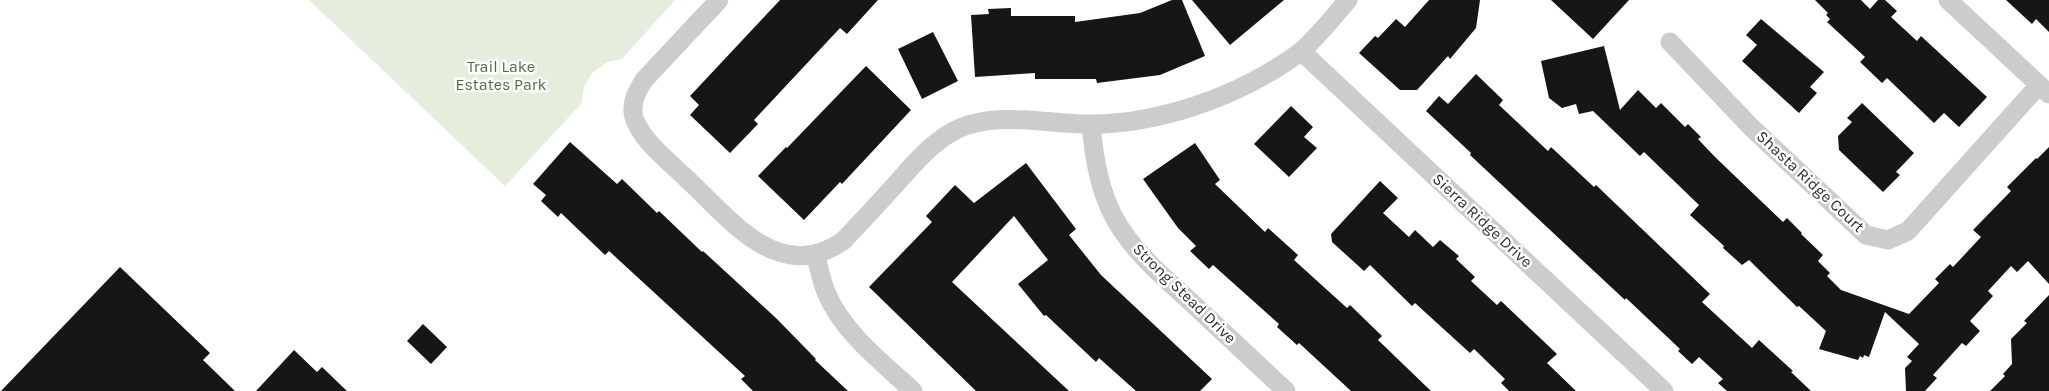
<!DOCTYPE html>
<style>
body{margin:0}
canvas{display:block;background:#fff}
</style>
<canvas width="2049" height="391"></canvas>
<script>
const ctx = document.querySelector('canvas').getContext('2d');
ctx.lineJoin = 'round';
function fill(path, color) { ctx.fillStyle = color; ctx.fill(path, 'evenodd'); }
function trace(path, color, width, dash) { ctx.strokeStyle = color; ctx.lineWidth = width; ctx.lineCap = dash ? 'butt' : 'round'; ctx.setLineDash(dash || []); ctx.stroke(path); }
function label(font, color, halo, rows, align = 'center') {
  ctx.font = font + ' Karla,sans-serif'; ctx.lineWidth = 5; ctx.setLineDash([]); ctx.textBaseline = 'middle'; ctx.strokeStyle = halo; ctx.fillStyle = color; for (const [text, x, y, turn = 0] of rows) {
    ctx.save(); ctx.translate(x, y); ctx.rotate((+turn || 0) * Math.PI / 180); ctx.textAlign = isNaN(turn) ? turn : align; if (halo) ctx.strokeText(text, 0, 0); ctx.fillText(text, 0, 0); ctx.restore();
  }
}
const green = new Path2D(`
 M 309,0 L 675,0 L 622,59 L 607,62 L 592,73 L 584,87 L 581,104 L 505,186 Z`);
const building = new Path2D(`
 M 780,0 L 878,0 L 847,34 L 840,28 L 754,120 L 758,124 L 730,153 L 690,115 L 699,105 L 690,96 Z
 M 1172,0 L 1182,0 L 1205,56 L 1160,75 L 1097,83 L 1096,79 L 1035,79 L 1035,73 L 975,77 L 971,15 L 989,14 L 988,9 L 1011,8 L 1011,16 L 1075,16 L 1075,22 L 1140,13 Z
 M 1192,0 L 1284,0 L 1230,45 Z
 M 1429,0 L 1480,0 L 1476,28 L 1450,59 L 1448,56 L 1417,90 L 1400,90 L 1359,53 L 1375,36 L 1378,38 L 1396,19 L 1405,27 Z
 M 1551,0 L 1629,0 L 1593,39 Z
 M 1815,0 L 1861,0 L 1870,9 L 1878,0 L 1885,0 L 1897,11 L 1891,17 L 1917,41 L 1921,36 L 1987,97 L 1959,127 L 1944,113 L 1934,123 L 1887,78 L 1882,83 L 1860,62 L 1865,57 L 1827,22 L 1830,19 L 1826,15 L 1828,13 Z
 M 2006,0 L 2049,0 L 2049,32 L 2036,19 L 2032,24 Z
 M 1761,19 L 1824,72 L 1810,87 L 1817,93 L 1799,113 L 1742,61 L 1757,45 L 1746,35 Z
 M 933,32 L 958,81 L 922,99 L 898,49 Z
 M 1604,46 L 1620,110 L 1638,90 L 1656,108 L 1661,103 L 1685,127 L 1688,124 L 1701,137 L 1698,139 L 1715,157 L 1783,222 L 1787,218 L 1802,233 L 1801,234 L 1823,255 L 1818,261 L 1830,273 L 1827,276 L 1841,290 L 1909,314 L 1939,283 L 1935,279 L 1950,264 L 1953,267 L 1981,237 L 1973,230 L 2011,191 L 2007,187 L 2036,158 L 2037,159 L 2049,147 L 2049,284 L 2028,261 L 2017,272 L 2011,266 L 1988,291 L 1993,296 L 1970,321 L 1980,331 L 1966,346 L 1962,343 L 1933,375 L 1937,378 L 1925,391 L 1906,391 L 1905,368 L 1912,361 L 1907,357 L 1919,344 L 1885,312 L 1869,357 L 1864,355 L 1863,358 L 1860,356 L 1858,360 L 1819,349 L 1826,331 L 1799,306 L 1797,307 L 1749,260 L 1742,265 L 1723,248 L 1724,246 L 1690,215 L 1699,205 L 1644,152 L 1640,156 L 1593,111 L 1579,114 L 1576,104 L 1562,108 L 1549,98 L 1541,61 Z
 M 866,66 L 911,110 L 842,184 L 840,182 L 804,220 L 758,176 L 786,147 L 787,148 Z
 M 1476,74 L 1503,100 L 1499,105 L 1548,151 L 1551,147 L 1594,187 L 1596,185 L 1710,294 L 1702,302 L 1752,348 L 1759,340 L 1793,371 L 1791,372 L 1811,391 L 1727,391 L 1718,383 L 1723,379 L 1699,357 L 1692,364 L 1678,351 L 1680,349 L 1626,298 L 1625,300 L 1581,259 L 1470,155 L 1471,153 L 1426,111 L 1439,96 L 1448,104 Z
 M 1862,103 L 1914,153 L 1896,172 L 1900,175 L 1883,192 L 1839,150 L 1838,136 L 1852,122 L 1847,118 Z
 M 1291,106 L 1313,127 L 1304,137 L 1317,148 L 1289,177 L 1254,144 Z
 M 570,142 L 617,184 L 622,179 L 657,213 L 659,211 L 702,252 L 703,251 L 777,319 L 816,359 L 815,360 L 848,391 L 753,391 L 741,379 L 745,376 L 609,251 L 605,255 L 561,213 L 558,217 L 541,201 L 546,195 L 533,184 Z
 M 1195,143 L 1220,180 L 1215,184 L 1265,232 L 1268,228 L 1298,255 L 1294,260 L 1347,308 L 1350,305 L 1382,336 L 1378,340 L 1431,391 L 1351,391 L 1299,343 L 1297,345 L 1277,327 L 1279,324 L 1213,265 L 1209,269 L 1190,251 L 1196,246 L 1178,228 L 1143,179 Z
 M 1026,163 L 1076,229 L 1069,235 L 1101,275 L 1212,379 L 1200,391 L 1136,391 L 1099,358 L 1096,362 L 1046,315 L 1044,316 L 1018,284 L 1048,260 L 1014,216 L 952,282 L 1069,391 L 976,391 L 869,287 L 932,222 L 926,216 L 955,185 L 974,203 Z
 M 1380,181 L 1398,198 L 1383,213 L 1409,237 L 1415,230 L 1433,247 L 1440,240 L 1459,256 L 1456,259 L 1475,277 L 1471,281 L 1497,305 L 1501,301 L 1557,354 L 1547,363 L 1576,391 L 1509,391 L 1501,383 L 1505,379 L 1474,349 L 1470,353 L 1415,303 L 1412,306 L 1370,265 L 1364,271 L 1332,242 L 1331,234 Z
 M 120,267 L 210,353 L 203,360 L 235,391 L 1,391 Z
 M 2049,295 L 2049,391 L 1990,391 L 2005,376 L 2003,374 L 2012,364 L 2011,339 L 2027,323 L 2024,321 Z
 M 423,324 L 447,347 L 431,364 L 407,341 Z
 M 294,350 L 317,372 L 322,367 L 347,391 L 256,391 Z`);
const minor = new Path2D(`
 M 719,0 L 644,80 C 638,90 632,99 633,112 C 633,118 638,127 642,133 C 653,150 672,164 687,179 C 712,202 745,242 779,252 C 802,260 824,254 843,241 C 861,222 878,204 895,185 C 914,164 933,140 960,128 C 998,112 1043,123 1083,124 C 1157,126 1240,96 1299,53 C 1315,40 1334,16 1348,0
 M 1948,0 L 2049,94
 M 1670,42 L 1751,127 L 1866,235 L 1888,240 L 1908,231 L 2039,85
 M 1301,51 L 1664,391
 M 1091,124 C 1094,157 1099,190 1115,219 C 1134,253 1164,277 1192,303 C 1223,332 1255,362 1286,391
 M 815,254 C 819,266 821,280 826,292 C 843,333 882,362 913,391`);
const parkNames = [
 ["Trail Lake",501,67],
 ["Estates Park",501,85]
];
const streetNames = [
 ["Shasta Ridge Court",1810,182,43],
 ["Sierra Ridge Drive",1482,221,43],
 ["Strong Stead Drive",1184,294,44]
];
fill(green, '#e5eddd');
fill(building, '#161616');
trace(minor, '#ccc', 19);
label('16px', '#506e3a', '#fff', parkNames);
label('16px', '#2f2f2f', '#fff', streetNames);
</script>
